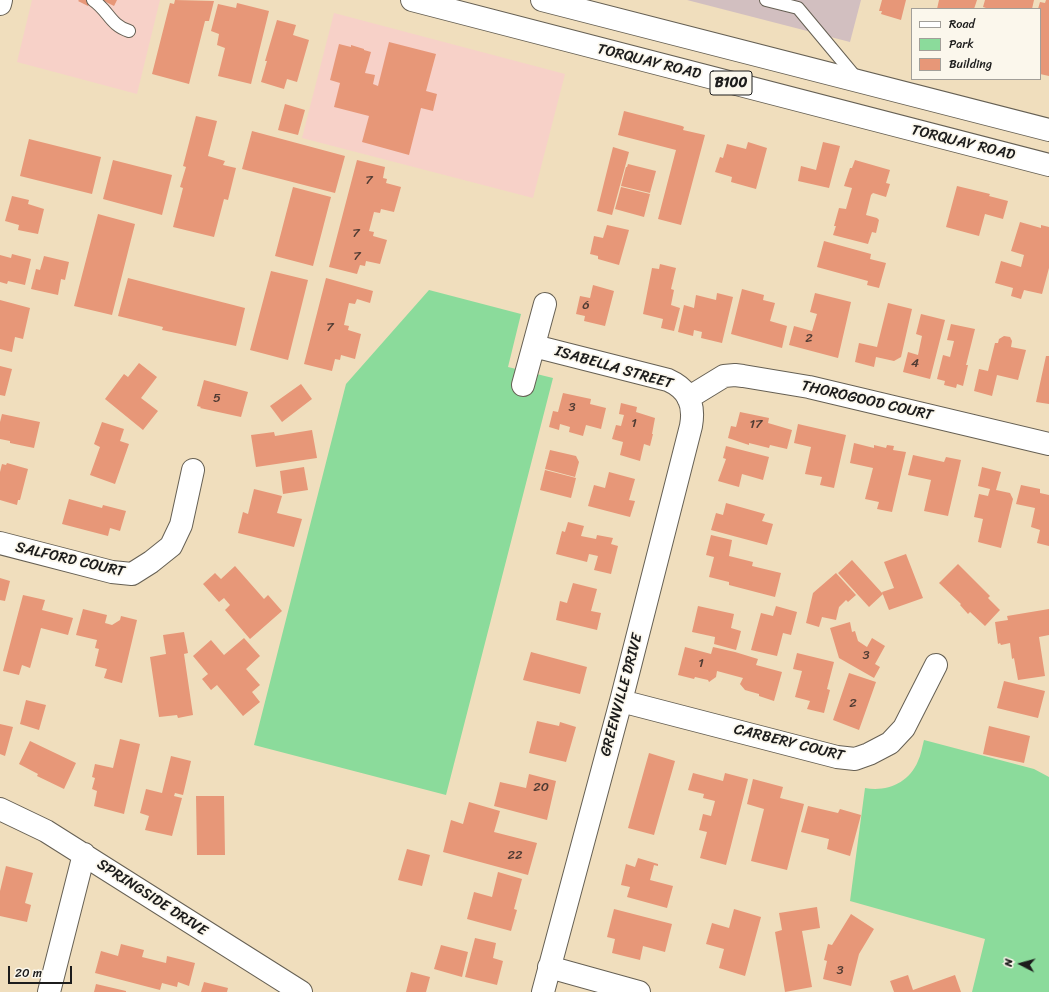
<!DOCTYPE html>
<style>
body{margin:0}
#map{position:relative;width:1049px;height:992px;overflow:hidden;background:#f0debd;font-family:Sriracha,sans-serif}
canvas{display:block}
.legend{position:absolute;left:911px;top:8px;width:130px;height:72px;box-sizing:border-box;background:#fbf7ec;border:1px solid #a29f99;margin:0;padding:5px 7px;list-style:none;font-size:12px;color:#1c1c1c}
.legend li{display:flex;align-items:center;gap:8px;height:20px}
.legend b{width:20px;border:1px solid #a29f99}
.north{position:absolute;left:1001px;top:944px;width:40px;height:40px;-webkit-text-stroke:3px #fbf7ec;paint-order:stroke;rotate:276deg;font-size:11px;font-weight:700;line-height:16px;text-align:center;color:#1c1c1c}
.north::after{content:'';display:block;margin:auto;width:14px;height:18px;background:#1c1c1c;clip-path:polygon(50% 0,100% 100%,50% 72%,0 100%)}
.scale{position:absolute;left:8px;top:966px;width:64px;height:18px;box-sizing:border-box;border:2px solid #1c1c1c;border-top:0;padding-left:5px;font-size:12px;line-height:14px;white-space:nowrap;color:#1c1c1c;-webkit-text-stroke:3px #fbf7ec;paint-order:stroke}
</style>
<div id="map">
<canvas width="1049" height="992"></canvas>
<ul class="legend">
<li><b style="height:5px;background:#fff"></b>Road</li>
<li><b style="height:11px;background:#8bdb9b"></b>Park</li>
<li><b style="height:11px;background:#e79778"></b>Building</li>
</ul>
<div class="north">N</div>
<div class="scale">20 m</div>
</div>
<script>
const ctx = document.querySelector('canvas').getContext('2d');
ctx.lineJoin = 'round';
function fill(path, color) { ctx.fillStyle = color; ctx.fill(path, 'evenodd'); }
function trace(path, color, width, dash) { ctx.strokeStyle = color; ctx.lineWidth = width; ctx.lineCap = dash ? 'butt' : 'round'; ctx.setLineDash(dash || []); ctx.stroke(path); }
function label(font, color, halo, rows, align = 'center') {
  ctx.font = font + ' Sriracha,sans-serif'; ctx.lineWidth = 3.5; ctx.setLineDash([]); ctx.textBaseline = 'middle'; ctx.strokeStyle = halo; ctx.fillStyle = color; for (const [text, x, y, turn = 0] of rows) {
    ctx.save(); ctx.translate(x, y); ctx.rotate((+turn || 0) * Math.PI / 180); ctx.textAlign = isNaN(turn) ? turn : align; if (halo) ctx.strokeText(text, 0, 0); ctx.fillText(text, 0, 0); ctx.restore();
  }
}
const built = new Path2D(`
 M 32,0 L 160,0 L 137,94 L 17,62 Z
 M 334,13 L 565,74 L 533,198 L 302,138 Z`);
const industrial = new Path2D(`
 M 687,0 L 861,0 L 850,42 Z`);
const green = new Path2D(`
 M 429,290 L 521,314 L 508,367 L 553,378 L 446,795 L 254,745 L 346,384 Z
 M 924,740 L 1034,769 L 1049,777 L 1049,992 L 972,992 L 985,939 L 850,901 L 865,788 C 887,792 909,783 918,761 C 921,755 922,747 924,740 Z`);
const building = new Path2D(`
 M 79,0 L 91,0 L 88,6 L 78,1 Z
 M 102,0 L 117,0 L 114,6 Z
 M 175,0 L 214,1 L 209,21 L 205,21 L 189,84 L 152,74 L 170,3 L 174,4 Z
 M 882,0 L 906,0 L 901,20 L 881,14 L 882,11 L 879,11 Z
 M 939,0 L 977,0 L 974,9 L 937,9 Z
 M 985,0 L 1034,0 L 1032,9 L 989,9 L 983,7 Z
 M 1046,0 L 1049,0 L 1049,76 L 1040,74 L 1041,21 L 1040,21 L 1040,9 L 1038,9 L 1040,2 L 1045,3 Z
 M 237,3 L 269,11 L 251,84 L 218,76 L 225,48 L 217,45 L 219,34 L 211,31 L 218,4 L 236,8 Z
 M 277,20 L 296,25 L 293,35 L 309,40 L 297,82 L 287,79 L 284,89 L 261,82 L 267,61 L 265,61 Z
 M 389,42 L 436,54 L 426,91 L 437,94 L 433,111 L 421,108 L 409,155 L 362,142 L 369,116 L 334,107 L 340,83 L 330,80 L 339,44 L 351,47 L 351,45 L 364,49 L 364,50 L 371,52 L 365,73 L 375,75 L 373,84 L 378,86 Z
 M 285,104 L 305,110 L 298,135 L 278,130 Z
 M 624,111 L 682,126 L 684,127 L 683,130 L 705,135 L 681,225 L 658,219 L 676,150 L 618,135 Z
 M 196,116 L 217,121 L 208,156 L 225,161 L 223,165 L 236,168 L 228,200 L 224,199 L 214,237 L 173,227 L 183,188 L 180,187 L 186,167 L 183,166 Z
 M 252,131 L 345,156 L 335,193 L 242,169 Z
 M 29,139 L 101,157 L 92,194 L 20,176 Z
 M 748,142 L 767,148 L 756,189 L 731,182 L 732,177 L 715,172 L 720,157 L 723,158 L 727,144 L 746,149 Z
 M 823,142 L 840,146 L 829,188 L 798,181 L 801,166 L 816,170 Z
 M 613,147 L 629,152 L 612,215 L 597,211 Z
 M 113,160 L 172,175 L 162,215 L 103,199 Z
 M 357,160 L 385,167 L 383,178 L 387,179 L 386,183 L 401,187 L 394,212 L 381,209 L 380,213 L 374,212 L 369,231 L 374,232 L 373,236 L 387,240 L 380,264 L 366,261 L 365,266 L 360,265 L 357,274 L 329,267 Z
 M 855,160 L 890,170 L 886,183 L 890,184 L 886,197 L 873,193 L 871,195 L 866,215 L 877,218 L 879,220 L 876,233 L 872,232 L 868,244 L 833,235 L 836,226 L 834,226 L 839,208 L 846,209 L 852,188 L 844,186 L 850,168 L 852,168 Z
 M 628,164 L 656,171 L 650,193 L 621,186 L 626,167 L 627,167 Z
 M 957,186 L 990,194 L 989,196 L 1008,201 L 1003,219 L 985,214 L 979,236 L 946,227 Z
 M 293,187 L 331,197 L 313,266 L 275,256 Z
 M 621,187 L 650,194 L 644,217 L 615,209 Z
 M 12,196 L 29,200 L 28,204 L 44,209 L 38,234 L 18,230 L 19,225 L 5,221 Z
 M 98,214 L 135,224 L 112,315 L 74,306 Z
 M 1020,222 L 1041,228 L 1041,225 L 1049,227 L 1049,268 L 1042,294 L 1024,290 L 1021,299 L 1011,296 L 1013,288 L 995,283 L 1001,261 L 1021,267 L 1024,255 L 1011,251 Z
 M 607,225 L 629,230 L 619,265 L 598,259 L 598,256 L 590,254 L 594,236 L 603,238 Z
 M 824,241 L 871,254 L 870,259 L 886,263 L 879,288 L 867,285 L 868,281 L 817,267 Z
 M 12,254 L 31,259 L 25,285 L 8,281 L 7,284 L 0,282 L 0,255 L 11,258 Z
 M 44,256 L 69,262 L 65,280 L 61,279 L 58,295 L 31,289 L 36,269 L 40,270 Z
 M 660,264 L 676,268 L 671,289 L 674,290 L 671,305 L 680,308 L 674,331 L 661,328 L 663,319 L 643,314 L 652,268 L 659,269 Z
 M 271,271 L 308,280 L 288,360 L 250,350 Z
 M 128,278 L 245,308 L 236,346 L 162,330 L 163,327 L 118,316 Z
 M 326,278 L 373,291 L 370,303 L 357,299 L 355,304 L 349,303 L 344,325 L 349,326 L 348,330 L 361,334 L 355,359 L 341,355 L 340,360 L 335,359 L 332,371 L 304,364 Z
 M 593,285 L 614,291 L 605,326 L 584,321 L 585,316 L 576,314 L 580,296 L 590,298 Z
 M 742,289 L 764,295 L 763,300 L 775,303 L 770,321 L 787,326 L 782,348 L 731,334 Z
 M 717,293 L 733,297 L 722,343 L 701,338 L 702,332 L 694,330 L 693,336 L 678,332 L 684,305 L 694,308 L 696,295 L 716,300 Z
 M 815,293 L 851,302 L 838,358 L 789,345 L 794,326 L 812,331 L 817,314 L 810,312 Z
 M 0,300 L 30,308 L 23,339 L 15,337 L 12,352 L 0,349 Z
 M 888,303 L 912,309 L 901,357 L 894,361 L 876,357 L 874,367 L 855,362 L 859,343 L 877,347 Z
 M 921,314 L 945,320 L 930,379 L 903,372 L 908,352 L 918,355 L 922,336 L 916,334 Z
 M 951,324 L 975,329 L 966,365 L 968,365 L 963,386 L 957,384 L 956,388 L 944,385 L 945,381 L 937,379 L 943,355 L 950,357 L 954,341 L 947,340 Z
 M 1004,336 L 1010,337 L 1012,341 L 1011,347 L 1026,350 L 1018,380 L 997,375 L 992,396 L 974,391 L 979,369 L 988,371 L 995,343 L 998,343 L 999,339 Z
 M 1046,356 L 1049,356 L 1049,404 L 1036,402 Z
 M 139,363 L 157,377 L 141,398 L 158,411 L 143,430 L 105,399 L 124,374 L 128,377 Z
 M 0,366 L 12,369 L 5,396 L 0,395 Z
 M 204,380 L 248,392 L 241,417 L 200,408 L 201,407 L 197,406 Z
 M 301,384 L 312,399 L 282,422 L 270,406 Z
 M 563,393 L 591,399 L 590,404 L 606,408 L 601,429 L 586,425 L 583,436 L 569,432 L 570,427 L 560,424 L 559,430 L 549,427 L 553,411 L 558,412 Z
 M 621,403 L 637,407 L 636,412 L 655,418 L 652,434 L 653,434 L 650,446 L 644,444 L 640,461 L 620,455 L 623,442 L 612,439 L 616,425 L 621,426 L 624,415 L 619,414 Z
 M 740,412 L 769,418 L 768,423 L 792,430 L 787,449 L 770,445 L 769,448 L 749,443 L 749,445 L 728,438 L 731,426 L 736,427 Z
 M 2,414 L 40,422 L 34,448 L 10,443 L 10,441 L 0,439 L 0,422 Z
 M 102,422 L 124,429 L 120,441 L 129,444 L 115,484 L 90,475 L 100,447 L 94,444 Z
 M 798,424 L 846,435 L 834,488 L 820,485 L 822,477 L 805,474 L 811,447 L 794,443 Z
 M 312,430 L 317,458 L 256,467 L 251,435 L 274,432 L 275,436 Z
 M 854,443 L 874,448 L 874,445 L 886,448 L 887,445 L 894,446 L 893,450 L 906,452 L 892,512 L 877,509 L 879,502 L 865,499 L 873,468 L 850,463 Z
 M 726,446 L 769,457 L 763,480 L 742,474 L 739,487 L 718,481 L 726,459 L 723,458 Z
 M 550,450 L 576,456 L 579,462 L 575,477 L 545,469 Z
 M 913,455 L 944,462 L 946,457 L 961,460 L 948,516 L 924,511 L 931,480 L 908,475 Z
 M 7,463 L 28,469 L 20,500 L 18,500 L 17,505 L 0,500 L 0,472 L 2,464 L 6,465 Z
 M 304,467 L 308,490 L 283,494 L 280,471 Z
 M 982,467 L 1001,472 L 996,490 L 1010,493 L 1013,499 L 1001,548 L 978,542 L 983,519 L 974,517 L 979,494 L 988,496 L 990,489 L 978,486 Z
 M 545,470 L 576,478 L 571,498 L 540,490 Z
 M 609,472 L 635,479 L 629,500 L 635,501 L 630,517 L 588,506 L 594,485 L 605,488 Z
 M 1021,485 L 1040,489 L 1040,493 L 1049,495 L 1049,546 L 1037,543 L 1040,530 L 1031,527 L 1035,508 L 1016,504 Z
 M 254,489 L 282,496 L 277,513 L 302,519 L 294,547 L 238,533 L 243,512 L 248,514 Z
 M 69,499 L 102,508 L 103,505 L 126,511 L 120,531 L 110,528 L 108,536 L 62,524 Z
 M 726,503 L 765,514 L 762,521 L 773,524 L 767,545 L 711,530 L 716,513 L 723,515 Z
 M 568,522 L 584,526 L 581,536 L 596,539 L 597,535 L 613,538 L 611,544 L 618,546 L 611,574 L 594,570 L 598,556 L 589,554 L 587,562 L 556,554 L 562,531 L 565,532 Z
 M 711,535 L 732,540 L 729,556 L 753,562 L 752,566 L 781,573 L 775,597 L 729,585 L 729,582 L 709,577 L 714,557 L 706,555 Z
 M 906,554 L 923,598 L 889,610 L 882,592 L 894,588 L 884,562 Z
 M 852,560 L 883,594 L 869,607 L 838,573 Z
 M 958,564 L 990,596 L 988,598 L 1000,610 L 985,626 L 970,612 L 968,614 L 960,605 L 961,604 L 939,583 Z
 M 235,566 L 264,599 L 268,595 L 282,611 L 250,639 L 225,610 L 230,605 L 224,598 L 219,602 L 203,584 L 215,573 L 221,579 Z
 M 836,573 L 856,595 L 848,602 L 846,600 L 839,607 L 836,620 L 822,617 L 819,627 L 806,623 L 813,593 Z
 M 0,578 L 10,581 L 5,601 L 0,600 Z
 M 573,583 L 597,589 L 591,611 L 601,613 L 597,630 L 556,620 L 560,601 L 567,603 Z
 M 23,595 L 45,600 L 42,610 L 73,618 L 68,635 L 41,628 L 30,668 L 22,665 L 19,675 L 3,671 Z
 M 698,606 L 734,614 L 731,628 L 741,631 L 736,650 L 714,644 L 715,637 L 692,632 Z
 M 776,606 L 797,612 L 791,635 L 783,633 L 777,656 L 751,650 L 761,613 L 773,616 Z
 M 83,609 L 107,615 L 105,623 L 112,625 L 120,620 L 121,616 L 137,620 L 122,683 L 104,678 L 107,669 L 95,666 L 99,649 L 95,648 L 97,640 L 76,635 Z
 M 1049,609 L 1049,635 L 1039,637 L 1045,676 L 1018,680 L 1014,658 L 1012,659 L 1010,643 L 1001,645 L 1000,643 L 998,644 L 995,622 L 1008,620 L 1007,616 Z
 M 850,622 L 852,632 L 855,631 L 858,641 L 867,647 L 872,638 L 885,646 L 875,664 L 880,667 L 874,678 L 839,658 L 830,628 Z
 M 184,632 L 188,653 L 184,654 L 193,715 L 178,718 L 177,715 L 159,717 L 150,657 L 166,654 L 163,635 Z
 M 244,638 L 260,656 L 246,669 L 260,685 L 252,692 L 260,702 L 243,716 L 217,685 L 211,690 L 202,679 L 208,674 L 193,656 L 211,640 L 224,655 Z
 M 685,647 L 711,654 L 713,647 L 735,652 L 758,659 L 756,665 L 782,672 L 774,701 L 759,696 L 759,694 L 745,690 L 740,684 L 743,678 L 717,671 L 716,677 L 709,682 L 708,680 L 695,677 L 694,679 L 678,675 Z
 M 531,652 L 587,667 L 580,694 L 523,680 Z
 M 797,653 L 834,662 L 827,689 L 830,690 L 824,713 L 807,709 L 810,701 L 795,697 L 802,671 L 793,669 Z
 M 849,673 L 876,682 L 859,730 L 833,720 Z
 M 1004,681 L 1045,691 L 1038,718 L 997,708 Z
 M 26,700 L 46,705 L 39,730 L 20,724 Z
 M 537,721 L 559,726 L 560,722 L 576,727 L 566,762 L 529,753 Z
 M 0,724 L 13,727 L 5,756 L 0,754 Z
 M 989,726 L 1030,736 L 1024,763 L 983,754 Z
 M 120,739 L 140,744 L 124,814 L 94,806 L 97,791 L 92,789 L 95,778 L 92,777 L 95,764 L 113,768 Z
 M 30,741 L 76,763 L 64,789 L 37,776 L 38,774 L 19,764 Z
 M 649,753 L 675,761 L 654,835 L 628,828 Z
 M 171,756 L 191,761 L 183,795 L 175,793 L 174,796 L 182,798 L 172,836 L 145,830 L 149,816 L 140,813 L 146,789 L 162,793 Z
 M 693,773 L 723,781 L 725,773 L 748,779 L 726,865 L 700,858 L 707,832 L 699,830 L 703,814 L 711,816 L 715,801 L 703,798 L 704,794 L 688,790 Z
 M 529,774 L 556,781 L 547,820 L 494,806 L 500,782 L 526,788 Z
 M 753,779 L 783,787 L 780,798 L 804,804 L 787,870 L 751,861 L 764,809 L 747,804 Z
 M 196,796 L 224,796 L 225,855 L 197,855 Z
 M 469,802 L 500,811 L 494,832 L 537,843 L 528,875 L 443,852 L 451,820 L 463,824 Z
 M 808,806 L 838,813 L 840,809 L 861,815 L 850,856 L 827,849 L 829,839 L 801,832 Z
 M 407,849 L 430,855 L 422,886 L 398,880 Z
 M 638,858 L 658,864 L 658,866 L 654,865 L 650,880 L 673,886 L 667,908 L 627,897 L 630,887 L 621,885 L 626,864 L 635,867 Z
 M 6,866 L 33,873 L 25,903 L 31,905 L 27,922 L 0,916 L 0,891 Z
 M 498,872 L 522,879 L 514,909 L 517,910 L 511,931 L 467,919 L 474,892 L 492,897 Z
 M 817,907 L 820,928 L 802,931 L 812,987 L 785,992 L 775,932 L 782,930 L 779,913 Z
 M 614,909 L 672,924 L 665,952 L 643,946 L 640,960 L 612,953 L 615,939 L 607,937 Z
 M 734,909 L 761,917 L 745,976 L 719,968 L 724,949 L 706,944 L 712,923 L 729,928 Z
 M 851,914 L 874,929 L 859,954 L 851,986 L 823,979 L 827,961 L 824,960 L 828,944 L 832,945 Z
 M 475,938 L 496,943 L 493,958 L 503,961 L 497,985 L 465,977 Z
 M 121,944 L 144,950 L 142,957 L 166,963 L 167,956 L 195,963 L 189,986 L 178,982 L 177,987 L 162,983 L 160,990 L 95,973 L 101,951 L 118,956 Z
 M 441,945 L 468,952 L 462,977 L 434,969 Z
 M 411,972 L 430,977 L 426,992 L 406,992 Z
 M 908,975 L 913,990 L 955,975 L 961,992 L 894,992 L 890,981 Z
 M 204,982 L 228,988 L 227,992 L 201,992 Z
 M 96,984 L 126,991 L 126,992 L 94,992 Z`);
const lane = new Path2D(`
 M 93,0 C 109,11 110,25 129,31
 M 766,0 L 798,8 L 858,80`);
const street = new Path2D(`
 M 534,346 L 668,380 C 688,389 695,404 691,426 L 621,701 L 543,992
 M 523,385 L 545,304
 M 688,398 L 724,376 L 735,375 L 743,376 L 809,387 L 1049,444
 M 0,543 L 112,572 L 132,574 L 151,562 L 171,546 L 181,525 L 193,470
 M 621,701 L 837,757 L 855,759 L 869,754 L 890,743 L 904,728 L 936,665
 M 0,809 L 46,831 L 301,992
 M 549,967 L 639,992
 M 49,992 L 84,854`);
const secondary = new Path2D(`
 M 0,4 L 1,0`);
const primary = new Path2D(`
 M 412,0 L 1049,165
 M 542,0 L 1049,130`);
const numberNames = [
 ["7",369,181],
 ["7",356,234],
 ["7",357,257],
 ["6",586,306],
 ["7",330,328],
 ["2",809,339],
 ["4",915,364],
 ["5",217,399],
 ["3",572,408],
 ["1",634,424],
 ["17",756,425],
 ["3",866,656],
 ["1",701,664],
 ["2",853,704],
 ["20",541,788],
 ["22",515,856],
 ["3",840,971]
];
const shields = [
 [731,83,42]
];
const shieldNames = [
 ["B100",731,83]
];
const streetNames = [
 ["TORQUAY ROAD",649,62,14],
 ["TORQUAY ROAD",963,143,14],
 ["ISABELLA STREET",614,368,16],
 ["THOROGOOD COURT",867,401,13],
 ["SALFORD COURT",70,560,13],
 ["GREENVILLE DRIVE",622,695,-75],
 ["CARBERY COURT",789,743,14],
 ["SPRINGSIDE DRIVE",152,898,33]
];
fill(built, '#f7d1c8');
fill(industrial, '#d2bfc0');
fill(green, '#8bdb9b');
fill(building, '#e79778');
trace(lane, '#666054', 14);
trace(street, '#666054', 24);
trace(secondary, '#666054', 24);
trace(primary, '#666054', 24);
trace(lane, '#fff', 12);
trace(street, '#fff', 22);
trace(secondary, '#fff', 22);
trace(primary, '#fff', 22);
label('13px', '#4f3b33', null, numberNames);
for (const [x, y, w] of shields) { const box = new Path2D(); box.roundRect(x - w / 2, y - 12, w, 24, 3); ctx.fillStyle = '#fbf7ec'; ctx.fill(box); trace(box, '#1c1c1c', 1); }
label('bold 14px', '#1c1c1c', null, shieldNames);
label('15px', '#1c1c1c', '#fbf7ec', streetNames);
</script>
